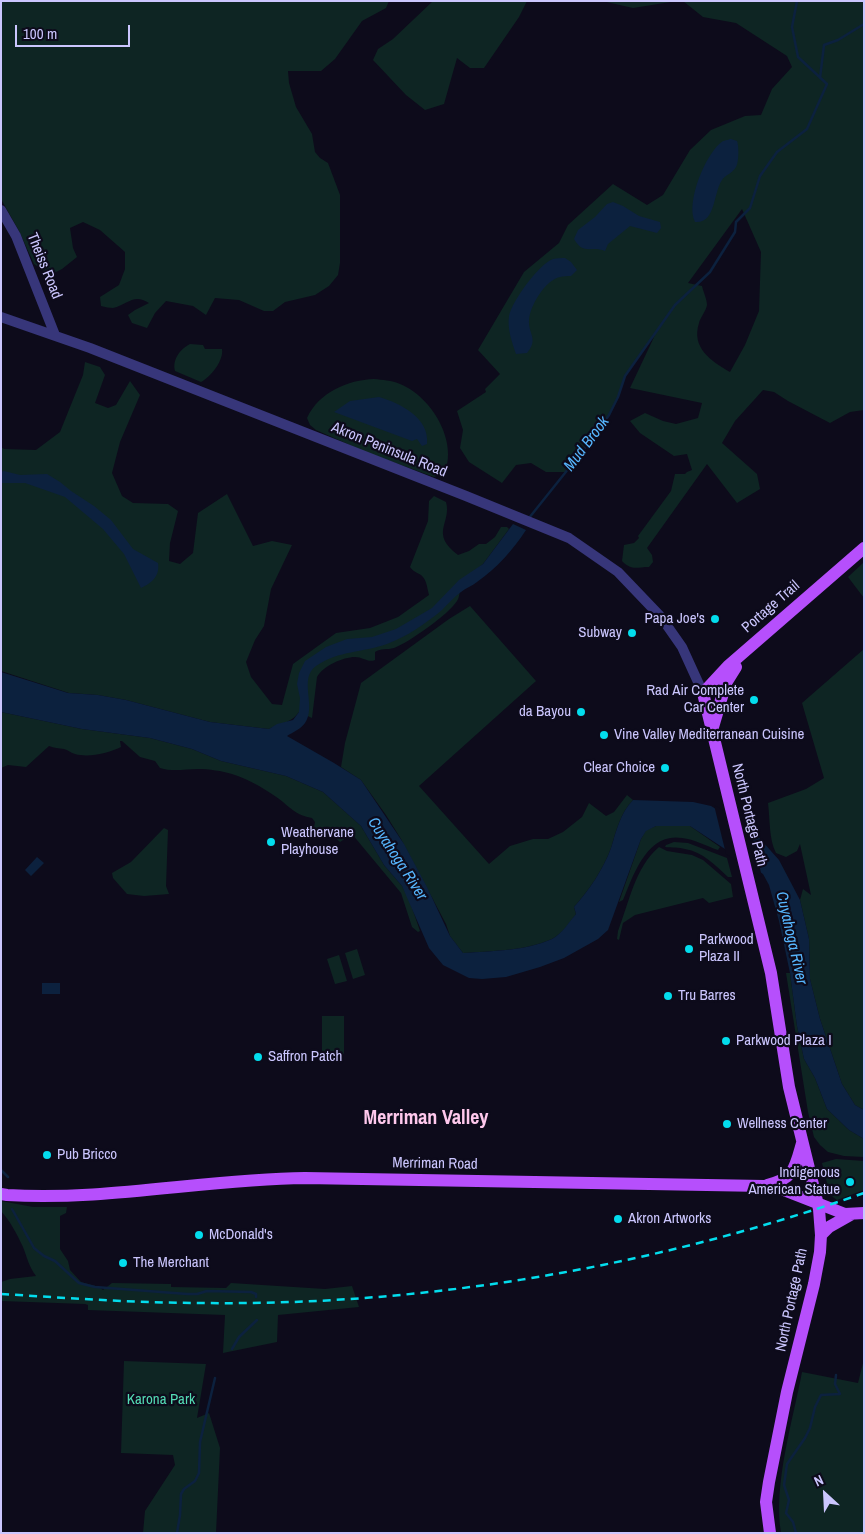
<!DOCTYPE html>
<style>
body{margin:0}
#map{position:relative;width:865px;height:1534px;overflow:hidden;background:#0d0b1b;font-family:"Archivo Narrow",sans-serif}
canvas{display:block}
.frame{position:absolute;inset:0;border:2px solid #cbc6fe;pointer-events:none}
.north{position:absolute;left:800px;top:1469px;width:50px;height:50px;-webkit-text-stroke:4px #0d0b1b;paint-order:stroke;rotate:335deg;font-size:14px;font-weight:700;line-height:20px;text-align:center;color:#cbc6fe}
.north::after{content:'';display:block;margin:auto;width:18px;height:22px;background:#cbc6fe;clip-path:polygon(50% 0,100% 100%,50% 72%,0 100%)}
.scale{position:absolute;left:15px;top:25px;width:115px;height:22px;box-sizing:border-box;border:2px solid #cbc6fe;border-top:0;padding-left:6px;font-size:15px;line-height:18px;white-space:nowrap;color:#cbc6fe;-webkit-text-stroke:4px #0d0b1b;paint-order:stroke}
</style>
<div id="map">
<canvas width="865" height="1534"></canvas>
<div class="frame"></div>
<div class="north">N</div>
<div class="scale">100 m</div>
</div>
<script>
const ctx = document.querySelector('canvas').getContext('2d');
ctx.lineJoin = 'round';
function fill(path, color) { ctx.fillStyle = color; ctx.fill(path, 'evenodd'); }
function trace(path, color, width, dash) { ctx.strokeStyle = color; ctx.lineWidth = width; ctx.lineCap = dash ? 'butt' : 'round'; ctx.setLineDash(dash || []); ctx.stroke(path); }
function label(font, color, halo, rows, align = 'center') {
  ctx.font = font + ' "Archivo Narrow",sans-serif'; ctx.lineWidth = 4.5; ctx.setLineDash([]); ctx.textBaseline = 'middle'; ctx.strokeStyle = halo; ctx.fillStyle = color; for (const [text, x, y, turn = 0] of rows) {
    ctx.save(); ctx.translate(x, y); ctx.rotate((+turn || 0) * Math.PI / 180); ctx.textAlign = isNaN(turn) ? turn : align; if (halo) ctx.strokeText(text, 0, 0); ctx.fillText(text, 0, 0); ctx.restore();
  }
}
const green = new Path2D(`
 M 1,1 L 389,1 L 386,8 L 362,21 L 335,59 L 321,71 L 288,71 L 289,83 L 296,107 L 312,134 L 315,152 L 320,158 L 328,163 L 340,195 L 340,263 L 338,275 L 329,286 L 315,295 L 285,302 L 273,311 L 264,311 L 239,300 L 215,298 L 206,315 L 193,306 L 166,301 L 155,313 L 147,328 L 132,323 L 128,315 L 135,310 L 149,303 C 134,293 128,304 113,308 C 110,308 105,307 101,306 L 100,297 L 119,285 L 125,269 L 125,252 L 100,230 L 83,222 L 70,228 L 73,248 L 77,257 L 62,269 L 50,275 L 34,264 L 19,231 L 1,199 Z
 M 433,1 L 527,1 L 519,17 L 484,68 L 470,68 L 457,58 L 444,104 L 425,110 L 406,95 L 373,60 L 378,49 L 393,39 Z
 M 602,1 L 677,1 L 633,8 Z
 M 683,1 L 864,1 L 864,410 L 850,412 L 830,423 L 788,401 L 774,392 L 763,390 L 735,421 L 722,443 L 757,474 L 760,489 L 737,503 L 707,464 L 647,548 L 652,555 L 653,562 L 649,567 C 636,567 632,571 622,561 L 624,545 L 634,543 L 639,538 L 638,536 L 671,491 L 675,474 L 685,474 L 687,472 L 692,470 L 687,454 L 674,456 L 640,433 L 630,421 L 645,413 L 663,421 L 676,424 L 698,418 L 702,403 L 630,388 L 655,335 L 625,376 L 618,397 L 609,415 L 566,472 L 546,472 L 531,463 L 516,465 L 502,483 L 469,462 L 460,448 L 463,430 L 457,411 L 486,392 L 485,389 L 500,374 L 478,350 L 524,272 L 559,243 L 568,225 L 613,184 L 647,205 L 663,195 L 690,150 L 711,130 L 745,116 L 761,115 L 772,89 L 792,67 L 787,56 L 736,23 L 703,17 ZM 742,209 L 761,252 L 759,311 L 745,345 L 730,372 C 711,361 691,348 699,323 C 700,318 706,311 707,305 C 707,299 703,291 702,286 L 688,283 Z
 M 190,344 L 203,345 L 205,349 L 222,349 C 224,360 211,377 201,382 L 175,371 C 172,360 180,349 190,344 Z
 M 85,362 L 100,367 L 105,375 L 95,403 L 108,408 L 116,405 L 130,381 L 140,395 L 120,442 L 112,473 L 122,496 L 133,503 L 168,504 L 178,511 L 170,543 L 169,561 L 180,564 L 193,553 L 198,513 L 227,494 L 253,546 L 272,541 L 292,545 L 271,589 L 264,626 L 255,640 L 246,662 L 251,677 L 272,704 L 282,705 L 293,664 L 336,633 L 370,628 L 398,617 L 429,595 C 427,588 427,580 421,575 C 416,572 414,572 410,567 L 428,521 L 429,501 L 434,496 L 446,502 C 452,523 429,533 458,555 L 469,551 L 479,544 L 486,544 L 495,537 L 501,527 L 507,527 L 509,529 L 483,564 L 460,582 C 460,588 460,597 457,601 C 449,614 408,643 394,648 C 387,650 381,648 375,652 L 375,660 C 368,663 363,657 355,657 C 343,657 323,666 317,677 L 312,718 L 299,712 C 290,724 282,722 269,729 L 210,722 L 126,700 L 98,695 L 69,693 L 1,671 L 1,447 L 4,449 L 36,450 L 60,432 L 83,375 Z
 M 374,379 C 382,380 392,380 400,384 C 431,396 459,442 444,474 L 434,477 L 368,453 L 316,430 L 310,425 L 307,418 C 319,392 348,380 374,379 Z
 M 864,562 L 864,598 L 848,577 Z
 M 470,606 L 536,681 L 419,786 L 489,864 L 510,846 L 533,839 L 548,839 L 563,832 L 582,817 L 589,803 L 606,816 L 614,812 L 627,795 L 633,800 C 620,813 616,832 611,848 C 603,870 589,890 574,907 L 576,914 C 570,922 562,934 552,939 C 525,951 492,951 463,953 L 450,936 L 446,924 L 401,839 L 386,815 L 361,780 L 341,767 L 345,743 L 361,683 L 449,619 Z
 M 864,649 L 864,1110 L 855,1105 L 842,1084 L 820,1019 L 810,979 L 809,939 L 800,900 L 803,889 L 811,895 L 800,844 L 797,851 L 786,857 L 776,853 C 769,840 770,819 768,803 L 806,789 L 824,778 L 802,703 Z
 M 1,712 L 82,729 L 150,738 L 192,749 L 221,761 L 286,776 L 323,792 L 361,826 L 384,865 L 402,886 L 409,899 L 420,931 L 418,932 L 412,927 L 401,893 L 352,834 L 340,842 L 331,834 L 314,828 L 315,822 L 312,818 C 299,816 292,810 283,802 C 269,791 249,779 232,774 C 222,771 209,769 198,769 C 185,769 173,772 160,768 L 155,761 L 140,757 L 122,741 L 120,741 L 121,747 C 108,753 89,758 75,754 C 71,753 68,750 64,749 C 59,748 54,748 49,746 L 26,767 L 8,765 L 1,768 Z
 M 656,826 L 690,826 L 720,847 L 718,850 C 706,846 694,839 682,838 C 647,832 633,876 623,900 L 619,902 L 641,839 L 646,830 Z
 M 164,828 L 168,830 L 166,886 L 169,894 L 144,896 L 127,894 L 113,878 L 112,873 L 131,862 Z
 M 674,842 L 688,843 L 727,858 L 732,877 L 728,877 C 715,865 703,852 685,849 C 679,847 672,848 665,847 L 666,845 Z
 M 659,847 L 667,851 L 692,855 L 703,860 L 731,884 L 733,897 L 709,903 L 703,898 L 635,915 L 623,923 L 619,940 L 617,939 L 618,931 C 629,903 635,867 659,847 Z
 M 357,949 L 365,975 L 353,979 L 345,953 Z
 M 339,955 L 347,981 L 335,984 L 327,959 Z
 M 786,973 L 790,973 L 797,1026 L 804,1059 L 815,1078 L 827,1109 L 849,1130 L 864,1139 L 864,1157 L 844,1156 L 828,1152 L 820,1145 L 814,1137 L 808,1112 Z
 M 322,1016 L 344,1016 L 344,1054 L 322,1054 Z
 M 836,1159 L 864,1161 L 864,1190 L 837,1200 L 830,1195 L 822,1163 Z
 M 1,1201 L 33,1207 L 67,1207 L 66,1213 L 60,1216 L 60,1249 L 68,1261 L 70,1270 L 81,1282 L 99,1287 L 103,1290 L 112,1283 L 171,1284 L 171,1287 L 226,1288 L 231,1283 L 325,1289 L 352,1286 L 359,1307 L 278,1315 L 277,1342 L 223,1353 L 225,1315 L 88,1310 L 88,1305 L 85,1304 L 1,1301 L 1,1282 L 10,1279 L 36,1276 C 29,1267 27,1257 23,1247 C 17,1234 10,1221 1,1211 Z
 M 864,1359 L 864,1533 L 781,1533 C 773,1485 793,1420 802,1372 L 858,1383 Z
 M 124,1361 L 206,1364 L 197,1418 L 209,1413 L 220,1448 L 216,1533 L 143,1533 L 145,1511 L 175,1465 L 173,1455 L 121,1453 Z`);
const water = new Path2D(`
 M 731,139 L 737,141 C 739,146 739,162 736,167 C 733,173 725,175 722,180 C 713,193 716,224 695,222 C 685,203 706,152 723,141 C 724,141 730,139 731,139 Z
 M 613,202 L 623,206 L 639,216 L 660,222 L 661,228 L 657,233 L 630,226 L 608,244 L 605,251 C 591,245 584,256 574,239 L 578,230 L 595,217 L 607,204 Z
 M 565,258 L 571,262 L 577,270 L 571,276 C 568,276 563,276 560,277 C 545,280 530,306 529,320 C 528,334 539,339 527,353 L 516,354 C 512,343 507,328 509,316 C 512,301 539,264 553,259 C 557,258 561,258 565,258 Z
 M 379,397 C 400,403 430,418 427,444 L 422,446 L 417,439 L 412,441 L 334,412 L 350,401 Z
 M 4,471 L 20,475 L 47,474 L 60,482 L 71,491 L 94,506 L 111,520 L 133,549 L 158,563 C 160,576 152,583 141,588 L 124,554 L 103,529 L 65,497 L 25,483 L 1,483 L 1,472 Z
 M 513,524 L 526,530 C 513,550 497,568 477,582 C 472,586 466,588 461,592 C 454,597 448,604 442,610 C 425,624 408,636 387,644 C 362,653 340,650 316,666 C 298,679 317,706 305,723 C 301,729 293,732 287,736 L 334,763 L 361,780 L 404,844 L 427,887 L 450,936 L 463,953 C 492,951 525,951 552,939 C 562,934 569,922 576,914 L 574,907 C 589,890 603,870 611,848 C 616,832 620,813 633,800 L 693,802 L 711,806 L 754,832 L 779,860 L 800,900 L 809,939 L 810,979 L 820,1019 L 842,1084 L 855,1105 L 864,1110 L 864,1139 L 849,1130 L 827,1109 L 815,1078 L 804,1059 L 797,1026 L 790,973 L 779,921 L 769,885 L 763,874 L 690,826 L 656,826 L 646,831 L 641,839 L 608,930 L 598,939 L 564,958 L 540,967 L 506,977 L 482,979 L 469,978 L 443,965 L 429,948 L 402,886 L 384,865 L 361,826 L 323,792 L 286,776 L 221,761 L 192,749 L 150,738 L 82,729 L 1,712 L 1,672 L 68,693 L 98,695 L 126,700 L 210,722 L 269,729 L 277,724 L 293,720 L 299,712 L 300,698 L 297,684 L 299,673 L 305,661 L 326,647 L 347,639 L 372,637 L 396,629 L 432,608 L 459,580 L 483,564 Z
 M 37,857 L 44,863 L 31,876 L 25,870 Z
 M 42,983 L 60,983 L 60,994 L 42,994 Z`);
const pier = new Path2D(`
 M 714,805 L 750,826 L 762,877 L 726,854 Z`);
const stream = new Path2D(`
 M 820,78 L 824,45 L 838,40 L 864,24
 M 529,518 L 589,443 L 609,415 L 618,397 L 625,376 L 675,305 L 710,272 L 735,232 L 736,222 L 750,208 L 760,176 L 777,152 L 807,129 L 827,84 L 798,57 L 792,27 L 797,1
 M 1,1170 L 8,1177
 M 12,1209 L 34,1248 L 44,1256 L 55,1261 L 79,1283 L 95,1287 L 187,1294 L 197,1294 L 207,1291 L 251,1292 L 256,1294 L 256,1297
 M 232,1349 L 239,1337 L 257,1320
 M 177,1533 L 180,1515 L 181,1494 L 184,1489 L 195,1481 L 199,1473 L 200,1442 L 215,1378
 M 796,1533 L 793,1522 L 786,1513 L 789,1500 L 784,1485 L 787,1464 L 805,1438 L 810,1428 L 815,1407 L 821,1395 L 840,1394 L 835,1384 L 836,1375`);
const minor = new Path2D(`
 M 1,210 L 16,236 L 55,335
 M 1,317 L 90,348 L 466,496 L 569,538 L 618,572 L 661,617 L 682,647 L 703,693`);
const major = new Path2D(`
 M 713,727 L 726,683 L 736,667
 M 767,1185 C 794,1179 795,1168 802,1143
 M 1,1194 L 7,1195 C 108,1201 205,1179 305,1178 L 764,1186 L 781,1189 L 845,1214 L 864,1213
 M 821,1235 L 829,1227 L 852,1214
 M 770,1533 L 766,1502 L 769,1482 L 787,1392 L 814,1284 L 820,1252 L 821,1235 L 819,1209 L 789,1087 L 771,973 L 703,693 L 728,666 L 864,548`);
const rail = new Path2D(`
 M 1,1294 C 69,1298 136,1303 203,1303 C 427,1306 653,1267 864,1193`);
const markers = [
 [715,619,5,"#03dded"],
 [632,633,5,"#03dded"],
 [754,700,5,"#03dded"],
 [581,712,5,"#03dded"],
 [604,735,5,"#03dded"],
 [665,768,5,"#03dded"],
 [271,842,5,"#03dded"],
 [689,949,5,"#03dded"],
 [668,996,5,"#03dded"],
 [726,1041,5,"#03dded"],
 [258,1057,5,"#03dded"],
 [727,1124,5,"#03dded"],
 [47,1155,5,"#03dded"],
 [850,1182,5,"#03dded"],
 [618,1219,5,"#03dded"],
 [199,1235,5,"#03dded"],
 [123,1263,5,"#03dded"]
];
const streetNames = [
 ["Theiss Road",44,266,68],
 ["Akron Peninsula Road",389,450,22],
 ["Portage Trail",771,607,-41],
 ["North Portage Path",749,815,76],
 ["Merriman Road",435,1164,1],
 ["North Portage Path",792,1300,-78]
];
const poiNames = [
 ["Papa Joe's",705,619,"right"],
 ["Subway",622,633,"right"],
 ["Rad Air Complete",744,691,"right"],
 ["Car Center",744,708,"right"],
 ["da Bayou",571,712,"right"],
 ["Vine Valley Mediterranean Cuisine",614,735],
 ["Clear Choice",655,768,"right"],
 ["Weathervane",281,833],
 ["Playhouse",281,850],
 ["Parkwood",699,940],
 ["Plaza II",699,957],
 ["Tru Barres",678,996],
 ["Parkwood Plaza I",736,1041],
 ["Saffron Patch",268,1057],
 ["Wellness Center",737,1124],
 ["Pub Bricco",57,1155],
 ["Indigenous",840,1173,"right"],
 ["American Statue",840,1190,"right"],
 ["Akron Artworks",628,1219],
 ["McDonald's",209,1235],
 ["The Merchant",133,1263]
];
const parkNames = [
 ["Karona Park",161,1400]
];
const waterNames = [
 ["Mud Brook",587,444,-53],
 ["Cuyahoga River",397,859,57],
 ["Cuyahoga River",791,938,77]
];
const districtNames = [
 ["Merriman Valley",426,1119]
];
fill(green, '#0e2523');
fill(water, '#0c213e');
fill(pier, '#0d0b1b');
trace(stream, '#0c213e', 2.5);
trace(minor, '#37367a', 10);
trace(major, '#b64ffc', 12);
trace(rail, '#03dded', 2.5, [8, 6]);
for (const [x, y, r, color] of markers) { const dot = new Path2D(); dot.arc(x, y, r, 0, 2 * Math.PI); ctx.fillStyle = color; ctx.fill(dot); trace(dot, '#0d0b1b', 2); }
label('15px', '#cbc6fe', '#0d0b1b', streetNames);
label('15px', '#cbc6fe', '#0d0b1b', poiNames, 'left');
label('15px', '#54dcb5', '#0d0b1b', parkNames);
label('italic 16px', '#56b5fd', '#0d0b1b', waterNames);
label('bold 20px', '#fec8ec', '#0d0b1b', districtNames);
</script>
